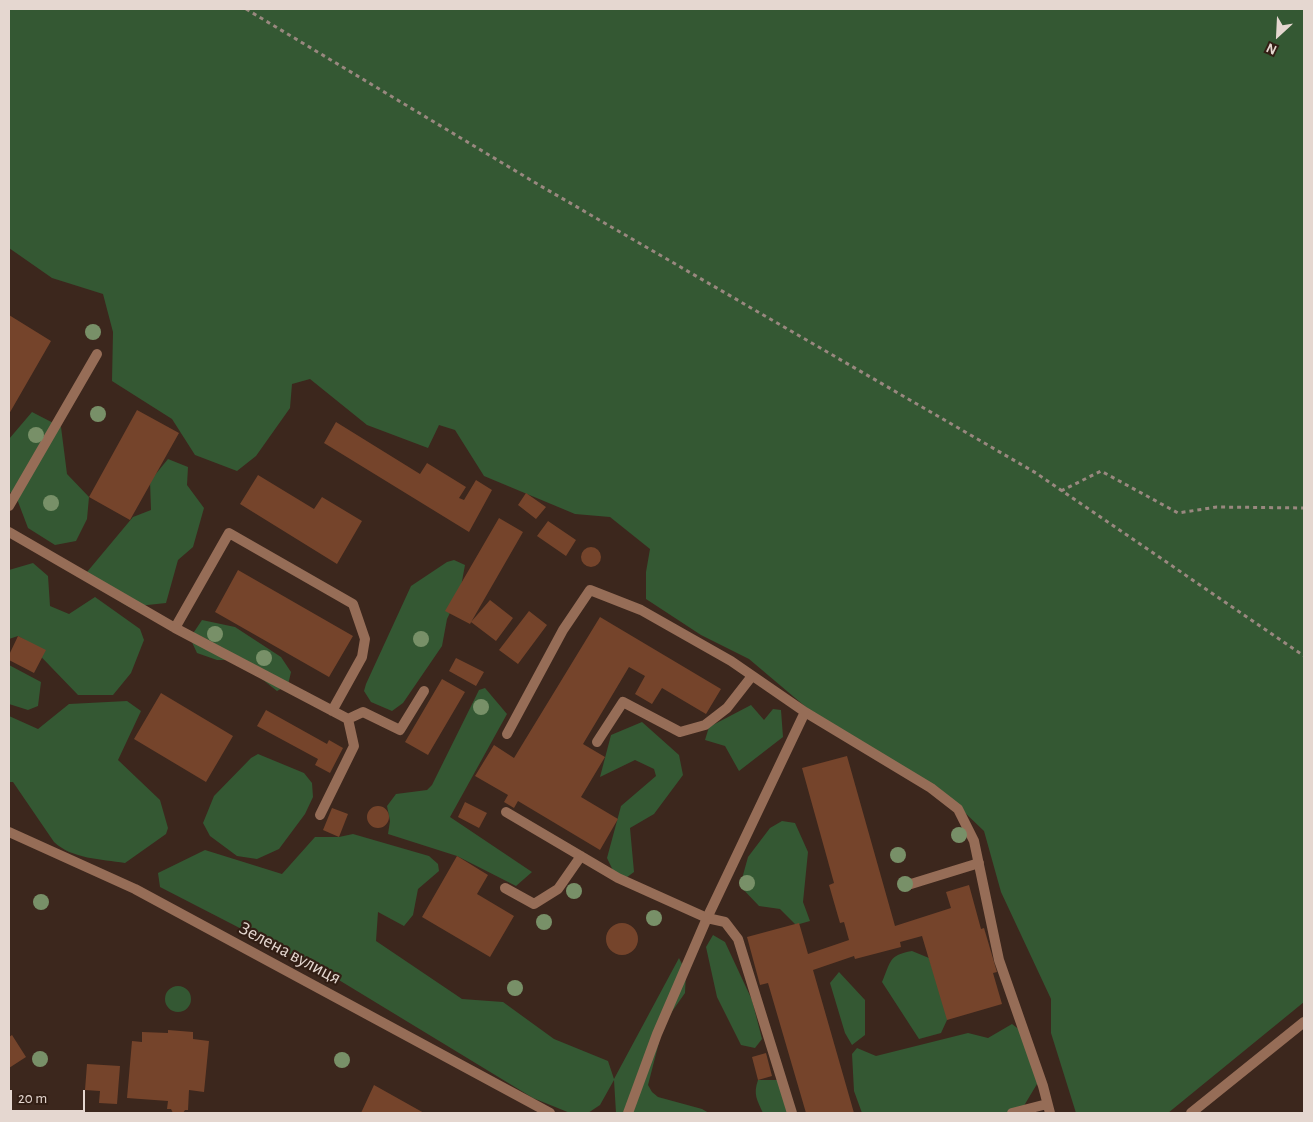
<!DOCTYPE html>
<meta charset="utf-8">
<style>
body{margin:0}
#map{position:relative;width:1313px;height:1122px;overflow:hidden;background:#3c271d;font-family:"Alegreya Sans",sans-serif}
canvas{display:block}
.frame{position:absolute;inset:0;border:10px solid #e5d7d0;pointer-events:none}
.north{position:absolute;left:1253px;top:10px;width:50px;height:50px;-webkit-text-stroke:4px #321e14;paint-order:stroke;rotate:205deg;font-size:14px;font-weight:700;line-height:20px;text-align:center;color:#e5d7d0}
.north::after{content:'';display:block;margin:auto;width:18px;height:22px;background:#e5d7d0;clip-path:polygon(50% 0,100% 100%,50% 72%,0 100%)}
.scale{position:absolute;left:10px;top:1090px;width:75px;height:22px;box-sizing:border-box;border:2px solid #e5d7d0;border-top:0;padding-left:6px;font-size:15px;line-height:18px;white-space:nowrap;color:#e5d7d0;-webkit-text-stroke:4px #321e14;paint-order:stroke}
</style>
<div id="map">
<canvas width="1313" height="1122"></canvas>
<div class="frame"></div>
<div class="north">N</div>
<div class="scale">20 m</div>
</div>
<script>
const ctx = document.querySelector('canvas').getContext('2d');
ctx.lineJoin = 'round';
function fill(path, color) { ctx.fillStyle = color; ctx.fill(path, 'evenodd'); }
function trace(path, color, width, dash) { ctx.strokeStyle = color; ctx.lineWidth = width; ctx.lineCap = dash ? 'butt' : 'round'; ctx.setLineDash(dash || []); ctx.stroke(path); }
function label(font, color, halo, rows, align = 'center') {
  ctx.font = font + ' "Alegreya Sans",sans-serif'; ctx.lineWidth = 4.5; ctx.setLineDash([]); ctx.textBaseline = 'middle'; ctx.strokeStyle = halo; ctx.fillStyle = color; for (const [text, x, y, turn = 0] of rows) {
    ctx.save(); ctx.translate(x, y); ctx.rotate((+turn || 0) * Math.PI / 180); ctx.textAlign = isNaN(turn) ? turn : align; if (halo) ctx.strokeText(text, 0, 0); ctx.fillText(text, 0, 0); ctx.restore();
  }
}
const green = new Path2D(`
 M 9,9 L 1304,9 L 1304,1002 L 1168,1113 L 1076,1113 L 1051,1033 L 1051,999 L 1001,892 L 984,831 L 939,788 L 820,719 L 749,659 L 701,635 L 646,599 L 646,572 L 650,549 L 610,517 L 575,514 L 484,476 L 455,430 L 439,425 L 428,448 L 367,425 L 310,379 L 292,384 L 290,408 L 256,456 L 237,471 L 195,455 L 172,419 L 112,381 L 113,332 L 103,294 L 52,278 L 9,248 Z
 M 32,412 L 61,427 L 67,474 L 89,497 L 87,519 L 76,541 L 55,545 L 28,528 L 17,499 L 9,491 L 9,439 Z
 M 168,459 L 188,467 L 187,485 L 204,508 L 193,547 L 178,560 L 166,603 L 129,607 L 82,578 L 133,517 L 151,510 L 150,481 Z
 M 454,560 L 465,565 L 460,592 L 447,619 L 442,646 L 403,703 L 392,711 L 371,702 L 364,691 L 366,684 L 411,586 L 447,562 Z
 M 33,563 L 48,576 L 50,606 L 69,614 L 95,597 L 140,629 L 144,640 L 131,673 L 113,695 L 78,695 L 25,640 L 18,636 L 9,639 L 9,570 Z
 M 202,620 L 235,627 L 281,657 L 291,672 L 288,685 L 277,691 L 238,660 L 217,660 L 197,653 L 190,638 Z
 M 9,665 L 41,682 L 38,706 L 28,710 L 9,704 Z
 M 485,688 L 507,714 L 450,817 L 532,872 L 516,886 L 457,856 L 388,834 L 390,821 L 387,806 L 396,794 L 427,790 L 432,785 L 479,690 Z
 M 127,701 L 141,711 L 118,760 L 160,800 L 168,828 L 166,834 L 125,863 C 101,859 72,859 54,842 L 13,782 L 9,782 L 9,716 L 38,729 L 69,704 Z
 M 751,705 L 764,720 L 773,709 L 781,710 L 783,737 L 739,771 L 725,746 L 705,740 L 709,727 Z
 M 642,722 L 679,755 L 683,775 L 654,814 L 630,828 L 634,872 L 619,883 L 607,858 L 621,806 L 656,776 L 654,769 L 635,760 L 600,777 L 611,735 Z
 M 258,754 L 304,773 L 312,783 L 313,797 L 305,814 L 279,849 L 257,859 L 237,856 L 210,836 L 203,823 L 214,796 L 251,758 Z
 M 782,821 L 795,823 L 808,852 L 803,902 L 810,921 L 796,925 L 780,909 L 759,906 L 740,886 L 748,857 L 770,828 Z
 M 353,834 L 429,856 L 438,864 L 439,871 L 418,889 L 413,915 L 404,926 L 378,912 L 376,941 L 462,999 L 503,1002 L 554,1039 L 608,1061 L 614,1079 L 679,958 L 686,972 L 685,993 L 664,1023 L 648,1085 L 652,1092 L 658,1097 L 702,1109 L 709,1113 L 616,1113 L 614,1080 L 600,1105 L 588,1113 L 570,1113 L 533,1098 L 329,974 L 160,887 L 158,873 L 205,850 L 282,874 L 315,837 L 339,837 Z
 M 713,935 L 725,942 L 752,1000 L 762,1039 L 755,1048 L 741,1045 L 717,997 L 706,947 Z
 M 912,951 L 929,958 L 947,1014 L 947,1020 L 941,1033 L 919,1039 L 882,982 C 891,962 888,955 912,951 Z
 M 839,972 L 865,1000 L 865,1035 L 852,1045 L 845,1033 L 830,983 Z
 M165 999a13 13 0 1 1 26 0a13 13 0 1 1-26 0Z
 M 1012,1024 L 1025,1034 L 1040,1079 L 1022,1109 L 1016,1113 L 862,1113 L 854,1091 L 852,1054 L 857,1048 L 876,1056 L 968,1033 L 988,1038 Z
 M 758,1080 L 779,1080 L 789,1113 L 763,1113 C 757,1100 753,1094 758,1080 Z`);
const building = new Path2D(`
 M 9,315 L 51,341 L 9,414 Z
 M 137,410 L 179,433 L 130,520 L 89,497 Z
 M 336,422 L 420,474 L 427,463 L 466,487 L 459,498 L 464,500 L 476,480 L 492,490 L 469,532 L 324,443 Z
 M 258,475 L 314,509 L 322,497 L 362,521 L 337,564 L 240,504 Z
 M 526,493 L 546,507 L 536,519 L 518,505 Z
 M 499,518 L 523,532 L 470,624 L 445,611 Z
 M 548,521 L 576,540 L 566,556 L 537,536 Z
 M581 557a10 10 0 1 1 20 0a10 10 0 1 1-20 0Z
 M 238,570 L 353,636 L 329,677 L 215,612 Z
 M 490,600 L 513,618 L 496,641 L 471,622 Z
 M 529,611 L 547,625 L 518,664 L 499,650 Z
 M 600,617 L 721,689 L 706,714 L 662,688 L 652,704 L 635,694 L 645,676 L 629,667 L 583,744 L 605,757 L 581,797 L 618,819 L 600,850 L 518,801 L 514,808 L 504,802 L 508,795 L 475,776 L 494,745 L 514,758 Z
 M 18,636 L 46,650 L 34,673 L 9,660 L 9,655 Z
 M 456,658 L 484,672 L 476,686 L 449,671 Z
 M 442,679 L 465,692 L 428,755 L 405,742 Z
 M 161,693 L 233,736 L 206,782 L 134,739 Z
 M 266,710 L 327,744 L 329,740 L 343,748 L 330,773 L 315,765 L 318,759 L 257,726 Z
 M 847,756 L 895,926 L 951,908 L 946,892 L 969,885 L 981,929 L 984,928 L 997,972 L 993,973 L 1002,1004 L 947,1020 L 922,936 L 900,942 L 901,947 L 855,959 L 854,956 L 813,970 L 854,1113 L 806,1113 L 768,983 L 760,985 L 747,937 L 799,923 L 808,954 L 849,940 L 844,922 L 840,923 L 829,885 L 834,883 L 802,768 Z
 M 465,802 L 487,813 L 479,828 L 458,817 Z
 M367 817a11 11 0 1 1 22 0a11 11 0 1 1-22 0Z
 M 332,808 L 348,814 L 339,837 L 323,830 Z
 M 457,856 L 488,875 L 477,894 L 514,916 L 490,957 L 422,917 Z
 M606 939a16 16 0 1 1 32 0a16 16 0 1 1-32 0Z
 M 168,1030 L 193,1032 L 193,1039 L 209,1041 L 204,1092 L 189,1090 L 188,1110 L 185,1110 L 183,1113 L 173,1113 L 171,1109 L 167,1109 L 168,1101 L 127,1098 L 132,1041 L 142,1042 L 142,1032 L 168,1033 Z
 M 12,1035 L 26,1057 L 9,1068 L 9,1037 Z
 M 766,1053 L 772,1076 L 758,1080 L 752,1057 Z
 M 87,1064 L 120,1066 L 117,1104 L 99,1103 L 100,1091 L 85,1090 Z
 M 374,1085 L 424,1113 L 361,1113 Z`);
const path = new Path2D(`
 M 246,9 L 539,185 L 1036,473 L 1304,656
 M 1061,491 L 1101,471 L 1178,513 L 1217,507 L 1304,508`);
const lane = new Path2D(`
 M 9,506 L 97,354
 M 9,532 L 175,628 L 229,533 L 353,604 L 365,639 L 362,657 L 332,711
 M 175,628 L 348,719 L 363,712 L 400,730 L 424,691
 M 805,712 L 931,788 L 958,809 L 974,841 L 999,960 L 1043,1086 L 1050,1113
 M 507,734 L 563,630 L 590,590 L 641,610 L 731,661 L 805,712 L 707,918 L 657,1034 L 628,1113
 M 597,742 L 623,702 L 680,732 L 705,725 L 727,708 L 752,676
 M 506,812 L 618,878 L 707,918 L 725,922 L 738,939 L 792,1113
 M 320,815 L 354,746 L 348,719
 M 911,884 L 979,863
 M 505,888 L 534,904 L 558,889 L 581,856
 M 1012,1113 L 1047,1104`);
const street = new Path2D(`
 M 9,832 L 135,889 L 550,1113
 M 1191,1113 L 1304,1022`);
const trees = [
 [93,332],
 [98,414],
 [36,435],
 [51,503],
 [215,634],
 [421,639],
 [264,658],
 [481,707],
 [959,835],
 [898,855],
 [747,883],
 [905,884],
 [574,891],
 [41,902],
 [654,918],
 [544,922],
 [515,988],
 [40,1059],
 [342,1060]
];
const streetNames = [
 ["Зелена вулиця",290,953,28]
];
fill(green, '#345833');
fill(building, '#75442b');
trace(path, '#99887f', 3, [4, 4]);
trace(lane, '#966d57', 10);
trace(street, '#966d57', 10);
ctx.fillStyle = '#789068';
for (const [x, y] of trees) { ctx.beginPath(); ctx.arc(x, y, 8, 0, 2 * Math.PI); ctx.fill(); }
label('19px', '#e5d7d0', '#321e14', streetNames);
</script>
